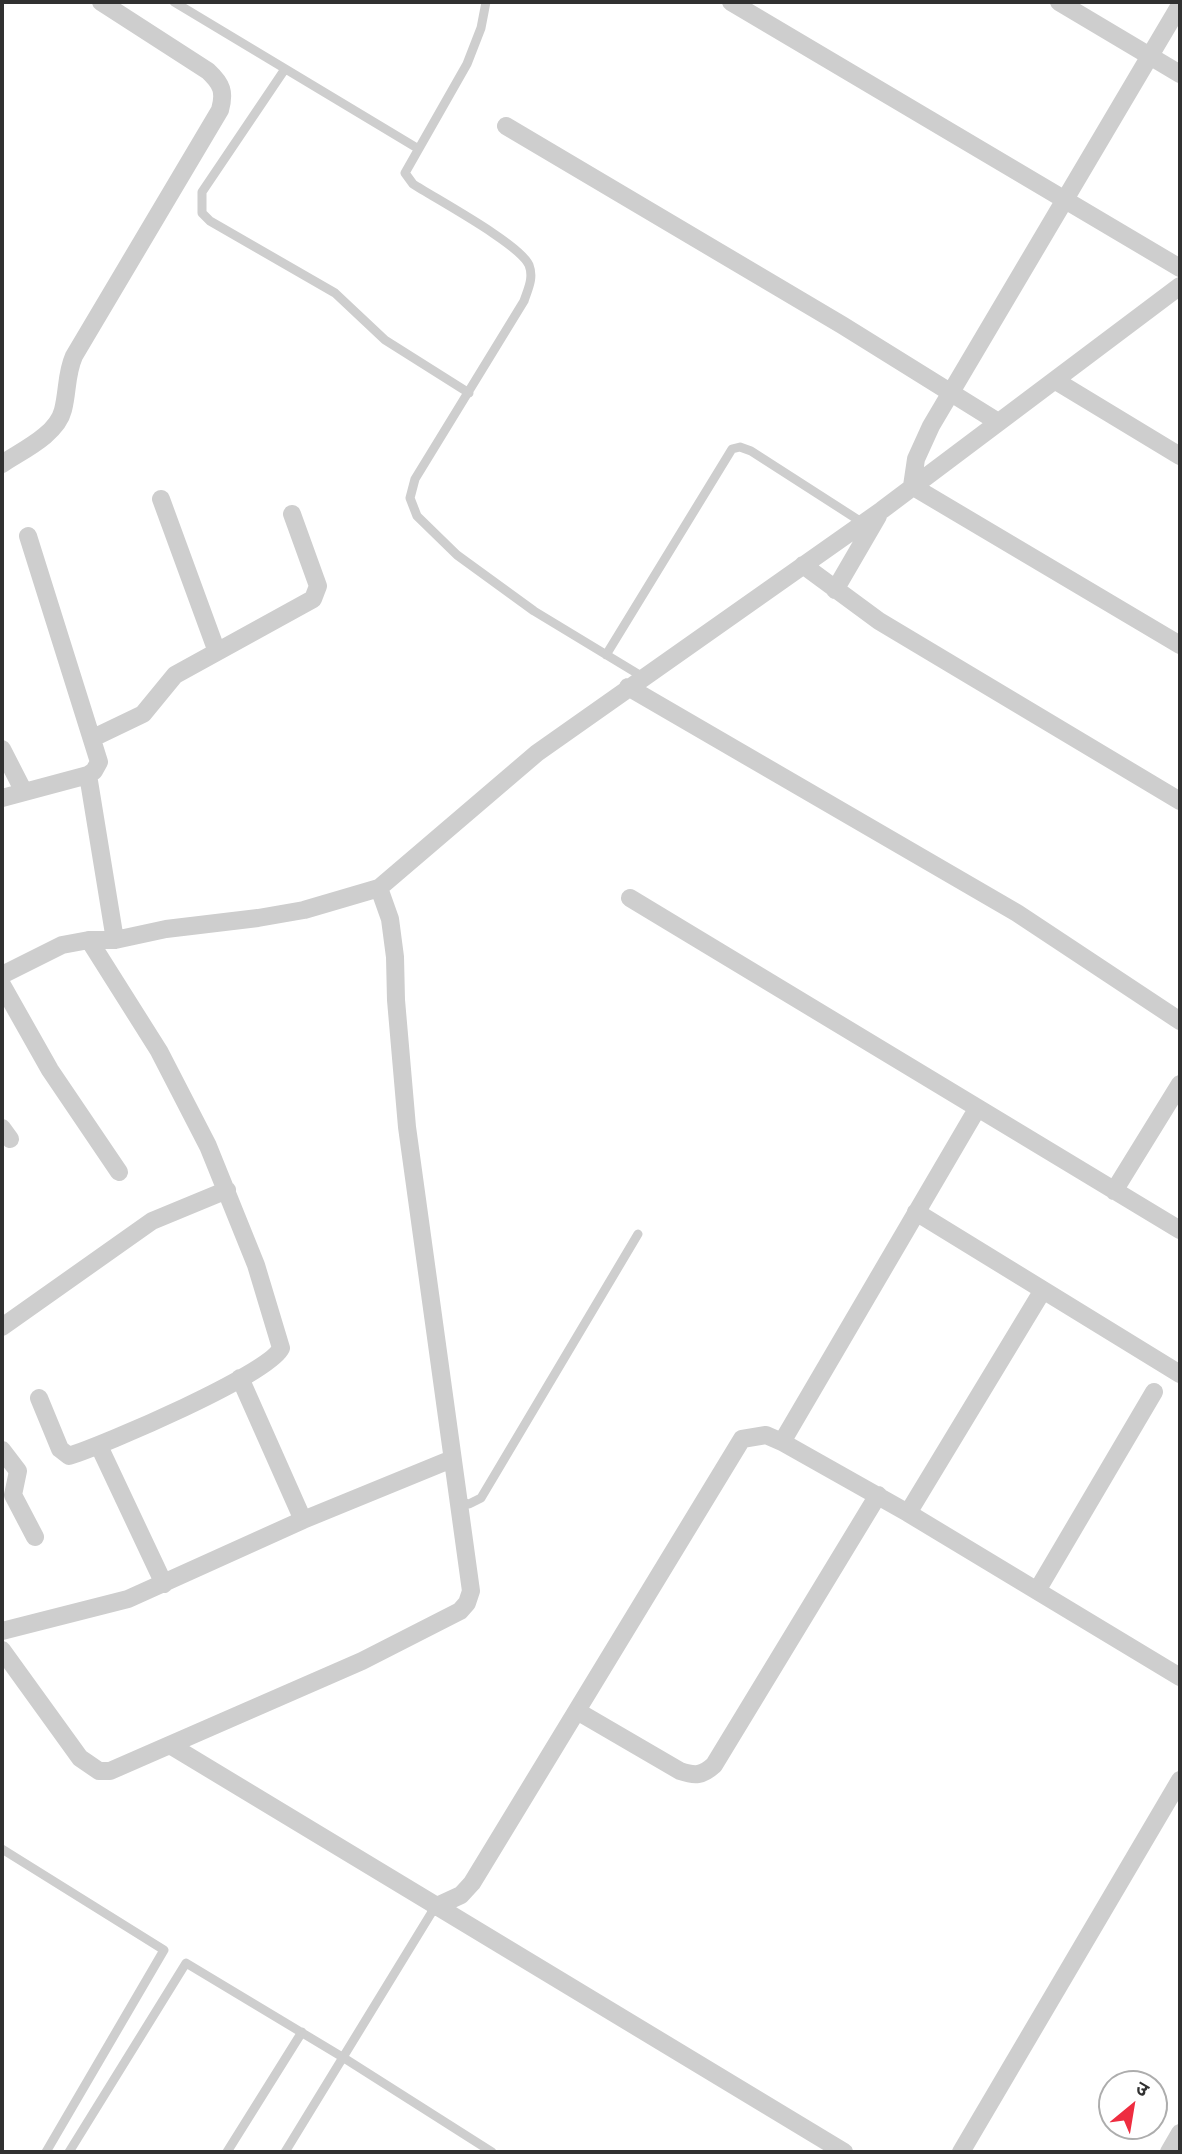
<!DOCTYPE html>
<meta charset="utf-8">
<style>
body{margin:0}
#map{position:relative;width:1182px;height:2154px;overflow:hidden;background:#fff;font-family:Lato,"Noto Sans Devanagari",sans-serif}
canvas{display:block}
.frame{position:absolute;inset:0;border:4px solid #313131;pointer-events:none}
.north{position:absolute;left:1098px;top:2070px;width:70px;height:70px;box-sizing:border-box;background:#fff;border:2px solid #adadad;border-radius:50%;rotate:30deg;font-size:19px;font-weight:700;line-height:28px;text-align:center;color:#313131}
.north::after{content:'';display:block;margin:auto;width:24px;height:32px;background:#ee2d40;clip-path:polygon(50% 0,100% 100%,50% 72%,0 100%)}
</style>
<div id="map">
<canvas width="1182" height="2154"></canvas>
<div class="frame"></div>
<div class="north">उ</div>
</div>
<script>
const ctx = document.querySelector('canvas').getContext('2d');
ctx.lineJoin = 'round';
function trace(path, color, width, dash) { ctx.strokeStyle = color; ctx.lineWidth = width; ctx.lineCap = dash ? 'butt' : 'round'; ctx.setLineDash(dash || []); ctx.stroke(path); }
const service = new Path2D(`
 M 174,2 L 417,148
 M 486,2 L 481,28 L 467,64 L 405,173 L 413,184 C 436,199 520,244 529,265 C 534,278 528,289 524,301 L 415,479 L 410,498 L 417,516 L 457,555 L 534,611 L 643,677
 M 285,69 L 202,192 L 202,213 L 210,221 L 335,293 L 385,340 L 469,393
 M 606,655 L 732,449 L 740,447 L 751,451 L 863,523
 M 459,1502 L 469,1504 L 481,1498 L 638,1234
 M 2,1849 L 164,1950 L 46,2152
 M 69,2152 L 186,1963 L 344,2058 L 492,2152
 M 227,2152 L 302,2032
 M 285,2152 L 435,1907`);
const minor = new Path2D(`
 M 731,2 L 1180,268
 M 1059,2 L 1180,74
 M 1180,5 L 931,426 L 916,459 L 912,486 L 1180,645
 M 506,126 L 842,325 L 998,422
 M 1056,381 L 1180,456
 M 2,464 C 21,451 57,435 63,410 C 68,390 66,374 74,356 L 220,110 C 225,92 222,84 208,71 L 101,2
 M 161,499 L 217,652
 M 803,565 L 879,621 L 1180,801
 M 835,590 L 878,516
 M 628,687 L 1017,913 L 1180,1021
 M 93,738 L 143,714 L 175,675 L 313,599 L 318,586 L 292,514
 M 2,749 L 23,790
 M 88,775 L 115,940
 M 2,798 L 88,775 L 94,771 L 99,762 L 28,536
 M 630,898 L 1180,1230
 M 2,975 L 62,945 L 89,940 L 115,940 L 166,929 L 258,918 L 304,910 L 379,888 L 537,753 L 882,510 L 1180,286
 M 2,985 L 50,1070 L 119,1172
 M 2,1128 L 10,1139
 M 1114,1191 L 1180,1084
 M 916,1212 L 1180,1374
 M 1043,1290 L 908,1513 L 1180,1677
 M 2,1327 L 152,1221 L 227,1190
 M 240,1378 L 303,1520
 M 39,1398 L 60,1449 L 69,1456 C 104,1445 270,1374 281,1348 L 256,1265 L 208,1146 L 159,1051 L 89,940
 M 782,1442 L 977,1109
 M 99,1446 L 164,1584
 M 2,1450 L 18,1471 L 13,1495 L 35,1537
 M 1038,1589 L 1154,1392
 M 2,1631 L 128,1599 L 303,1520 L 452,1459
 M 2,1650 L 80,1758 L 99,1771 L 110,1771 L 362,1661 L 460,1611 L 467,1603 L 471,1591 L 407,1127 L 396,1000 L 395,957 L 390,919 L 379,888
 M 577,1711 L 680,1771 C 695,1776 702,1776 714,1765 L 878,1495
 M 170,1745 L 844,2152
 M 435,1907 L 461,1895 L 472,1883 L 742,1439 L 766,1435 L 782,1442 L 908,1513
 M 961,2152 L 1180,1780
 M 1169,2152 L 1180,2133`);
trace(service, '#cecece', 9);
trace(minor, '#cecece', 18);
</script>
